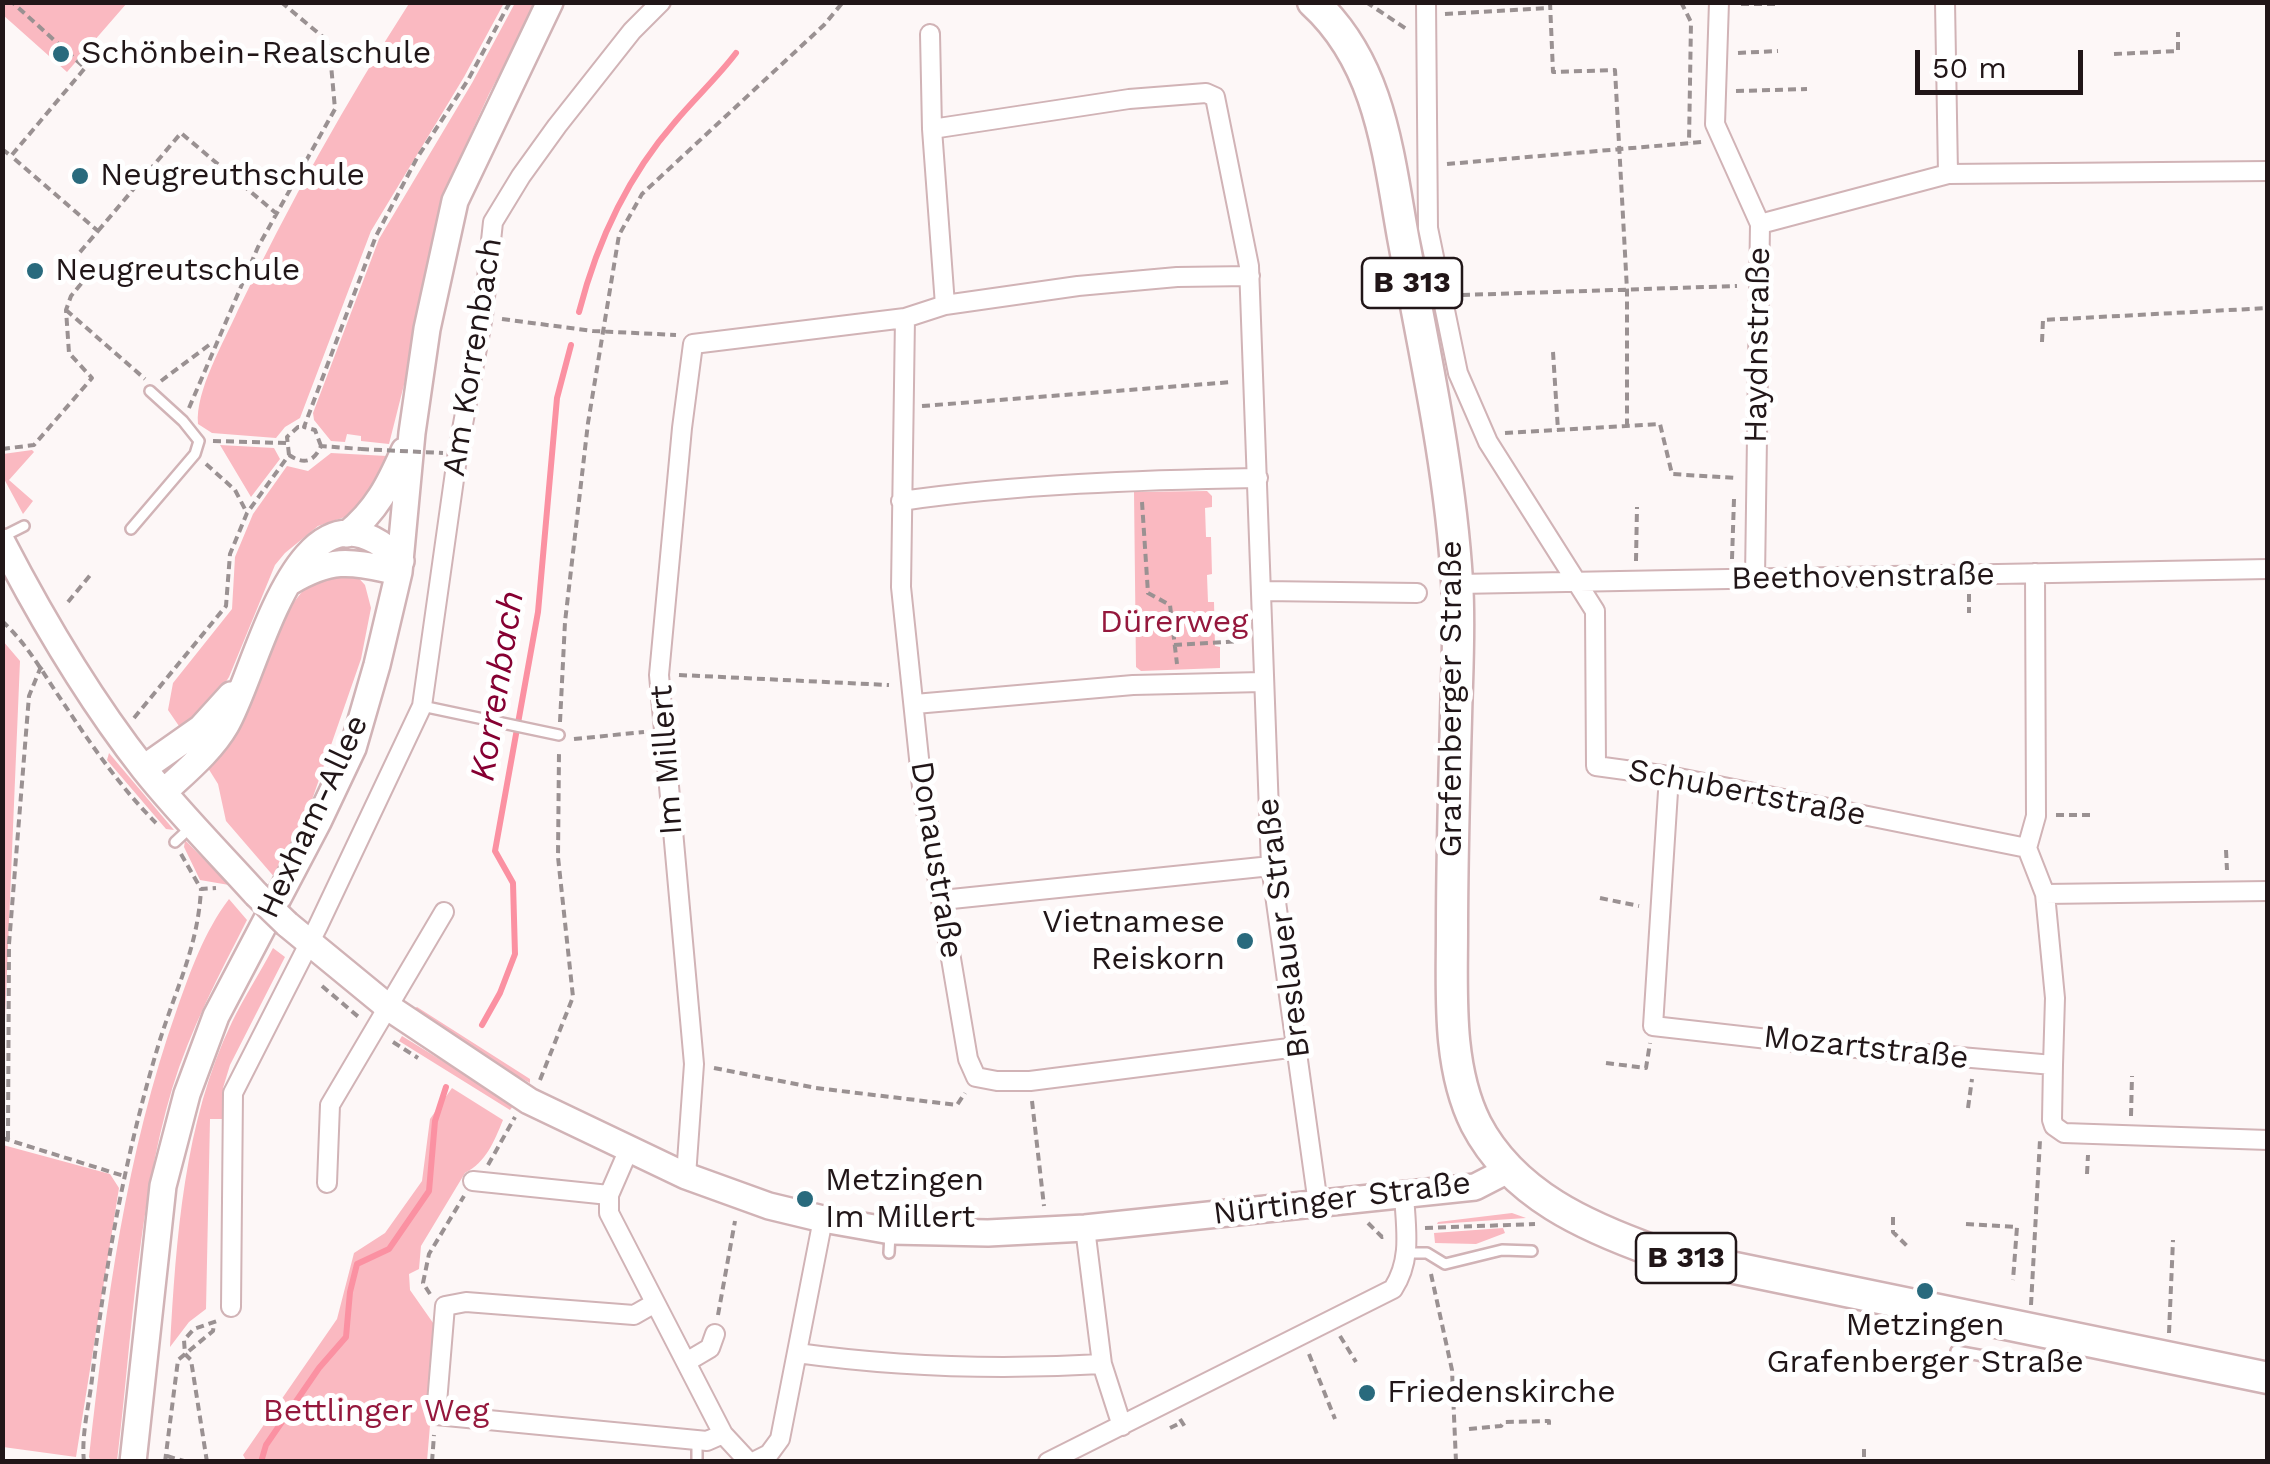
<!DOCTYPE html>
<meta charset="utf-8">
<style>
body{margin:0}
#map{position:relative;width:2270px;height:1464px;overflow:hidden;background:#fdf7f7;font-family:"Work Sans",sans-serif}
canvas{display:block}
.frame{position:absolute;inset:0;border:5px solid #211618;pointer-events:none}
.scale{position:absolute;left:1915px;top:50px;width:168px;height:45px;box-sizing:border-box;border:5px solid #211618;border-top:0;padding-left:12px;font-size:30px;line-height:35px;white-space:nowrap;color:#211618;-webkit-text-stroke:8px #fff;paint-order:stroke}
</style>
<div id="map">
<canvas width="2270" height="1464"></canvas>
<div class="frame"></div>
<div class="scale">50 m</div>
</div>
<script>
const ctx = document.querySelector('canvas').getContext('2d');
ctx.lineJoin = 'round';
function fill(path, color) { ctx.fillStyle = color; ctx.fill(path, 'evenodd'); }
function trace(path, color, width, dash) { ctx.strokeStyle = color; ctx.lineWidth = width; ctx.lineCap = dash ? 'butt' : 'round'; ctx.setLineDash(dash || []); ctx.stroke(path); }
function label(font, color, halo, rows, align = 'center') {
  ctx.font = font + ' "Work Sans",sans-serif'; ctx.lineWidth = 10; ctx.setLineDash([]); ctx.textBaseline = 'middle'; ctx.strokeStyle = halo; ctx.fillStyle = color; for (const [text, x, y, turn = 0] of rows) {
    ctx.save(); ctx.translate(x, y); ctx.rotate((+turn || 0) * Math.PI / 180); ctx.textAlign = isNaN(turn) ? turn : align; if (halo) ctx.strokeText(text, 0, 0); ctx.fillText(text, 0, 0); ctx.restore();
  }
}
const green = new Path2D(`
 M 3,2 L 127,2 L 127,3 L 67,72 L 3,15 Z
 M 410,2 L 504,3 L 464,77 L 371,231 L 300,418 L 285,427 L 276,438 L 212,433 L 198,424 C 195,391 224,342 238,310 C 289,204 346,102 410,2 Z
 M 515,3 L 537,3 L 489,94 L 441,199 L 410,361 L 389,444 L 361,441 L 361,436 L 347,434 L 345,442 L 331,441 L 314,420 L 313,413 L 379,239 L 472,83 Z
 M 220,445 L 274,448 L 280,459 L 251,497 Z
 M 32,450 L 34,452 L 9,480 L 33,501 L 23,514 L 3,477 L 3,454 Z
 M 331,453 L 387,456 L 380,482 L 357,513 L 318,526 L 285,553 L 275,565 L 229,677 L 212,703 L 181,729 L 168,710 L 173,683 L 232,609 L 235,557 L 253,514 L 287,466 L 308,471 Z
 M 1207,491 L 1212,496 L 1212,507 L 1205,508 L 1206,537 L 1211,537 L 1212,574 L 1207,575 L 1208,602 L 1214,602 L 1215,646 L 1220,647 L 1220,668 L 1141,671 L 1136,667 L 1134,492 Z
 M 355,574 L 365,585 L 371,608 L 361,659 L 306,817 L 276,879 L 226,821 L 218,784 L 208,768 C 238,707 269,620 318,575 Z
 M 3,641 L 20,661 L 3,1065 Z
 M 109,753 L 174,830 L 166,829 L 107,760 Z
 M 185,840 L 229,885 L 200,880 L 184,847 Z
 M 229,899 L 247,920 C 219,975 190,1030 172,1089 C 137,1207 132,1339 117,1461 L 91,1461 L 89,1457 C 106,1305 126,1153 177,1009 C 191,970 204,932 229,899 Z
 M 273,948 L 285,957 L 230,1065 L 223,1088 L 224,1119 L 210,1119 L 206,1309 L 189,1322 L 170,1347 C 176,1239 184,1121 232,1022 C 244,997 260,973 273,948 Z
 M 417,1007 L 530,1079 L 530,1083 L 495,1064 L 413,1009 Z
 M 402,1036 L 514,1105 L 510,1110 L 399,1041 Z
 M 452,1088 L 503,1120 C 494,1142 486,1162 465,1173 L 421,1246 L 419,1269 L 409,1274 L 410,1290 L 438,1330 L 427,1461 L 247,1462 L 243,1455 L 337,1319 L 354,1253 L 385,1233 L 422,1181 L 430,1119 Z
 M 3,1145 L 110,1174 L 119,1188 L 76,1457 L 3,1447 Z
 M 1512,1213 L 1526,1218 L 1437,1224 L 1438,1222 Z
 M 1503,1228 L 1505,1233 L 1476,1244 L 1435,1243 L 1434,1233 Z`);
const stream = new Path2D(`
 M 579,312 C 597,242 627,177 675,122 C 695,98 717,78 736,53
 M 482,1025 L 500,993 L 515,954 L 513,883 L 495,851 L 538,612 L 557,398 L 571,345
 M 261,1462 L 266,1445 L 319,1368 L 346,1337 L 350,1292 L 357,1264 L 389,1249 L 429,1191 L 435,1121 L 446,1087`);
const path = new Path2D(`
 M 1366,2 L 1408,30
 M 1550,2 L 1553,72 L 1615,70 L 1627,290 L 1627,426
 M 1681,2 L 1691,22 L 1689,143
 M 1741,4 L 1776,4
 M 1445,14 L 1550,8
 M 1738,53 L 1778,51
 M 2114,54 L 2178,51 L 2178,32
 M 1736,91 L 1807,89
 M 2,149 L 11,156 L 85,68 L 12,2
 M 1447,164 L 1702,142
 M 98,231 L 181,133 L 277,214
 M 1462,295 L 1737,286
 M 66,310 L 145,379
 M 502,319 L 593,331 L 676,335
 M 2042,342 L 2043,320 L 2268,308
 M 1553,352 L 1558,430
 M 161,381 L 213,342
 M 922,406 L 1232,382
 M 189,408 L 258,247 L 335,109 L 329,42 L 281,2
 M 1505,433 L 1660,424 L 1672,474 L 1736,478
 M 213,441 L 286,443
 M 321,446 L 315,430 L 304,427 L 376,236 L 417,158 L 468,80 L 510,2
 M 2,449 L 34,445 L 92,378 L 69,353 L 66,310 L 71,296 L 85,279 L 69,265 L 98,231 L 11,156
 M 289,455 L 287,437 L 298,427 L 304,427
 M 206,464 L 235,490 L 247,513
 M 1142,502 L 1148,593 L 1170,605 L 1177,664
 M 1732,559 L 1734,499
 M 1636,561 L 1637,507
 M 1969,594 L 1969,613
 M 68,602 L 92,573
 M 2,621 C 26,643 40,668 58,695 C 88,740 118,785 156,823
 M 1174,645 L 1243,641
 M 679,675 L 889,685
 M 134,718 L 226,606 L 230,554 L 247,513 L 289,455 C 304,465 314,462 321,446 L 361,449
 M 560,722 L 565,622 L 588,423 L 619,235 L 642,194 L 824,25 L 843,2
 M 574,739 L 644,732
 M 2056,815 L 2092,815
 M 2226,850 L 2227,870
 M 181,854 L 201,889 L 216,888
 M 1600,898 L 1639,906
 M 322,986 L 361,1019
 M 393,1042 L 418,1058
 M 1606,1063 L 1646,1068 L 1650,1043
 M 714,1068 L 816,1088 L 957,1105 L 965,1093
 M 540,1080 L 573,997 L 558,857 L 559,752
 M 1032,1101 L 1044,1206
 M 1968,1108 L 1972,1079
 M 2131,1116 L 2132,1076
 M 2,1138 L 124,1176
 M 8,1139 L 9,944 L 29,696 L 40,669 L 46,664
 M 488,1165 L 515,1117
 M 2087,1174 L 2088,1155
 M 1893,1217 L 1893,1232 L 1907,1246
 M 1368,1223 L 1382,1237 L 1387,1236
 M 1966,1224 L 2017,1227 L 2013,1280
 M 1425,1228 L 1535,1224
 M 1431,1274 L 1452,1370 L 1456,1462
 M 430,1294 L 423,1283 L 429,1254 L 464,1196
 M 2031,1305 L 2040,1140
 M 718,1315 L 735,1221
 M 2169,1333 L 2173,1240
 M 1340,1336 L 1356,1362
 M 1309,1354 L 1335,1419
 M 1180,1419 L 1187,1430
 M 1170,1428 L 1182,1422
 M 1469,1429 L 1501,1426 L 1504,1422 L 1549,1421 L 1549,1427
 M 1864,1449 L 1864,1462
 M 167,1456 L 187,1462
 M 84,1462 C 81,1436 89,1405 92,1379 C 105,1265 126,1152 159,1043 C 176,988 198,947 201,889
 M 165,1462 L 178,1360 L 213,1331 L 214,1324
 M 207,1462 L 191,1360 L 185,1354 L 184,1340 L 194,1329 L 217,1321
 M 432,1462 L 434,1435`);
const lane = new Path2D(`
 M 131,529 L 195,454 L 199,441 L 183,421 L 150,391
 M 2,537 L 24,526
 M 422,706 L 559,735
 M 175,842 L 191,827
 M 889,1253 L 890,1233
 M 1407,1253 L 1427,1253 L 1445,1264 L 1502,1250 L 1532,1251
 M 1956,1351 L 2050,1368
 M 697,1462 L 697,1440`);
const street = new Path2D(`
 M 1426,2 L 1428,228 L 1458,373 L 1488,442 L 1595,611 L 1596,766 L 1669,776 L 2027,848
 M 1719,2 L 1715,124 L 1760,224 L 1755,578
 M 1945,2 L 1948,174
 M 930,34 L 932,129 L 945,305
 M 932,129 L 1129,99 L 1206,93 L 1215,97 L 1249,266 L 1271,866 L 1318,1204
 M 1760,224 L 1948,174 L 2268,171
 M 905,318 L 901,587 L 922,787 L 968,1059 L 976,1077 L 997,1081 L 1030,1081 L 1297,1047
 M 901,501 C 1019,484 1138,480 1258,478
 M 2035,573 L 2036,816 L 2027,848 L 2045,894 L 2055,998 L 2053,1065
 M 1458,584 L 2268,569
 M 1263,591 L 1417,593
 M 915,704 L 1133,685 L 1262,682
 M 1669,776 L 1653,1026 L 1821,1045 L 2053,1065 L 2052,1120 L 2054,1126 L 2064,1133 L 2268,1140
 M 2045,894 L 2268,891
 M 942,900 L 1271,866
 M 629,1149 L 609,1195 L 609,1213 L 723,1434 L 749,1462
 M 686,1176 L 694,1064 L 659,675 L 682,428 L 693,344 L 905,318 L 945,305 L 1078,286 L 1177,277 L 1250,276
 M 473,1181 L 609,1195
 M 327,1183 L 330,1105 L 444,912
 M 1085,1228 L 1102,1364 L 1122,1426
 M 655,1303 L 634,1315 L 466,1302 L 445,1306 L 436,1415 L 707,1441 L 723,1434
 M 231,1307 L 233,1093 L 318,926 L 422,706 L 458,451 L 483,316 L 493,222 L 521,176 L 557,126 L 632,31 L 661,2
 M 797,1353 C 898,1367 1001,1370 1102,1364
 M 688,1361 L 710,1348 L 715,1334
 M 753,1462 L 769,1454 L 780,1439 L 823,1219
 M 1048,1462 L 1393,1289 C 1412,1260 1406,1229 1404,1195`);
const secondary = new Path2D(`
 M 347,534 C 376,511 389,485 404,451
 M 2,542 C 43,621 89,699 144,769 C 179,813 219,853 256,894
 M 290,582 C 334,556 351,562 399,572
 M 144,768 L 201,728 L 231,695
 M 164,792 C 185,772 211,751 226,725 C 259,669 299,458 401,561
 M 287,924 L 388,1007 L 529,1101 L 686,1176 L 769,1206 L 823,1219 L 891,1231 L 988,1233 L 1085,1228 L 1475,1187 L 1510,1169
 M 133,1462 L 163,1186 L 187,1094 L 216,1016 L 318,822 L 353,748 L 377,665 L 399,572 L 412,433 L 427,329 L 455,201 L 550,2`);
const primary = new Path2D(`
 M 1313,2 C 1380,63 1388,153 1403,237 C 1424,351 1450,466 1457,581 C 1460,627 1457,673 1456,718 C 1454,789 1452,859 1452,930 C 1452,993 1447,1066 1476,1124 C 1513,1195 1587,1227 1657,1252 L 2268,1378`);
const pathBridge = new Path2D(`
 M 361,449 L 443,453`);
const secondaryBridge = new Path2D(`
 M 256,894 L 287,924`);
const markers = [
 [61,54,10,"#296a7d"],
 [80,176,10,"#296a7d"],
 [35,271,10,"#296a7d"],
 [1245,941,10,"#296a7d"],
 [805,1199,10,"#296a7d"],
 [1925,1291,10,"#296a7d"],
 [1367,1393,10,"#296a7d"]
];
const shields = [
 [1412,283,100],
 [1686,1258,100]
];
const shieldNames = [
 ["B 313",1412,283],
 ["B 313",1686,1258]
];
const poiNames = [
 ["Schönbein-Realschule",81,54],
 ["Neugreuthschule",100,176],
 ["Neugreutschule",55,271],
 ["Vietnamese",1225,923,"right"],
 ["Reiskorn",1225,960,"right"],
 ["Metzingen",825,1181],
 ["Im Millert",825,1218],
 ["Metzingen",1925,1326,"center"],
 ["Grafenberger Straße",1925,1363,"center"],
 ["Friedenskirche",1387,1393]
];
const streetNames = [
 ["Haydnstraße",1758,345,-89],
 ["Am Korrenbach",473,357,-81],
 ["Beethovenstraße",1863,577,-1],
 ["Grafenberger Straße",1452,699,-90],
 ["Im Millert",667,760,-94],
 ["Schubertstraße",1747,793,11],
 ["Hexham-Allee",313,817,-65],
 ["Donaustraße",936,860,81],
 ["Breslauer Straße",1284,928,-97],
 ["Mozartstraße",1866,1048,6],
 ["Nürtinger Straße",1342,1199,-7]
];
const parkNames = [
 ["Dürerweg",1174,623],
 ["Bettlinger Weg",376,1412]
];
const waterNames = [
 ["Korrenbach",498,686,-81]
];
fill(green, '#fab9c1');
trace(stream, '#fb91a2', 6);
trace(lane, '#d1b3b6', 14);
trace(street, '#d1b3b6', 22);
trace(secondary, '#d1b3b6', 30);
trace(primary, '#d1b3b6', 35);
trace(path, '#9a9192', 4, [8, 5]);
trace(lane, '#fff', 9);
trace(street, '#fff', 18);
trace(secondary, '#fff', 25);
trace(primary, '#fff', 30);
trace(secondaryBridge, '#d1b3b6', 30, []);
trace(pathBridge, '#9a9192', 4, [8, 5]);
trace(secondaryBridge, '#fff', 25);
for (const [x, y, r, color] of markers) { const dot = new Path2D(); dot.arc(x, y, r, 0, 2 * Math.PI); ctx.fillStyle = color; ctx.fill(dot); trace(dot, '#fff', 4); }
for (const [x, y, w] of shields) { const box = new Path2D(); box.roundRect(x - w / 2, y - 25, w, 50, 8); ctx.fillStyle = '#fff'; ctx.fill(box); trace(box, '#211618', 2.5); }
label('bold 30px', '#211618', null, shieldNames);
label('32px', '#211618', '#fff', poiNames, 'left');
label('32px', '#211618', '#fff', streetNames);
label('32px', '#95183d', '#fff', parkNames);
label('italic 35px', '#860032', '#fff', waterNames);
</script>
